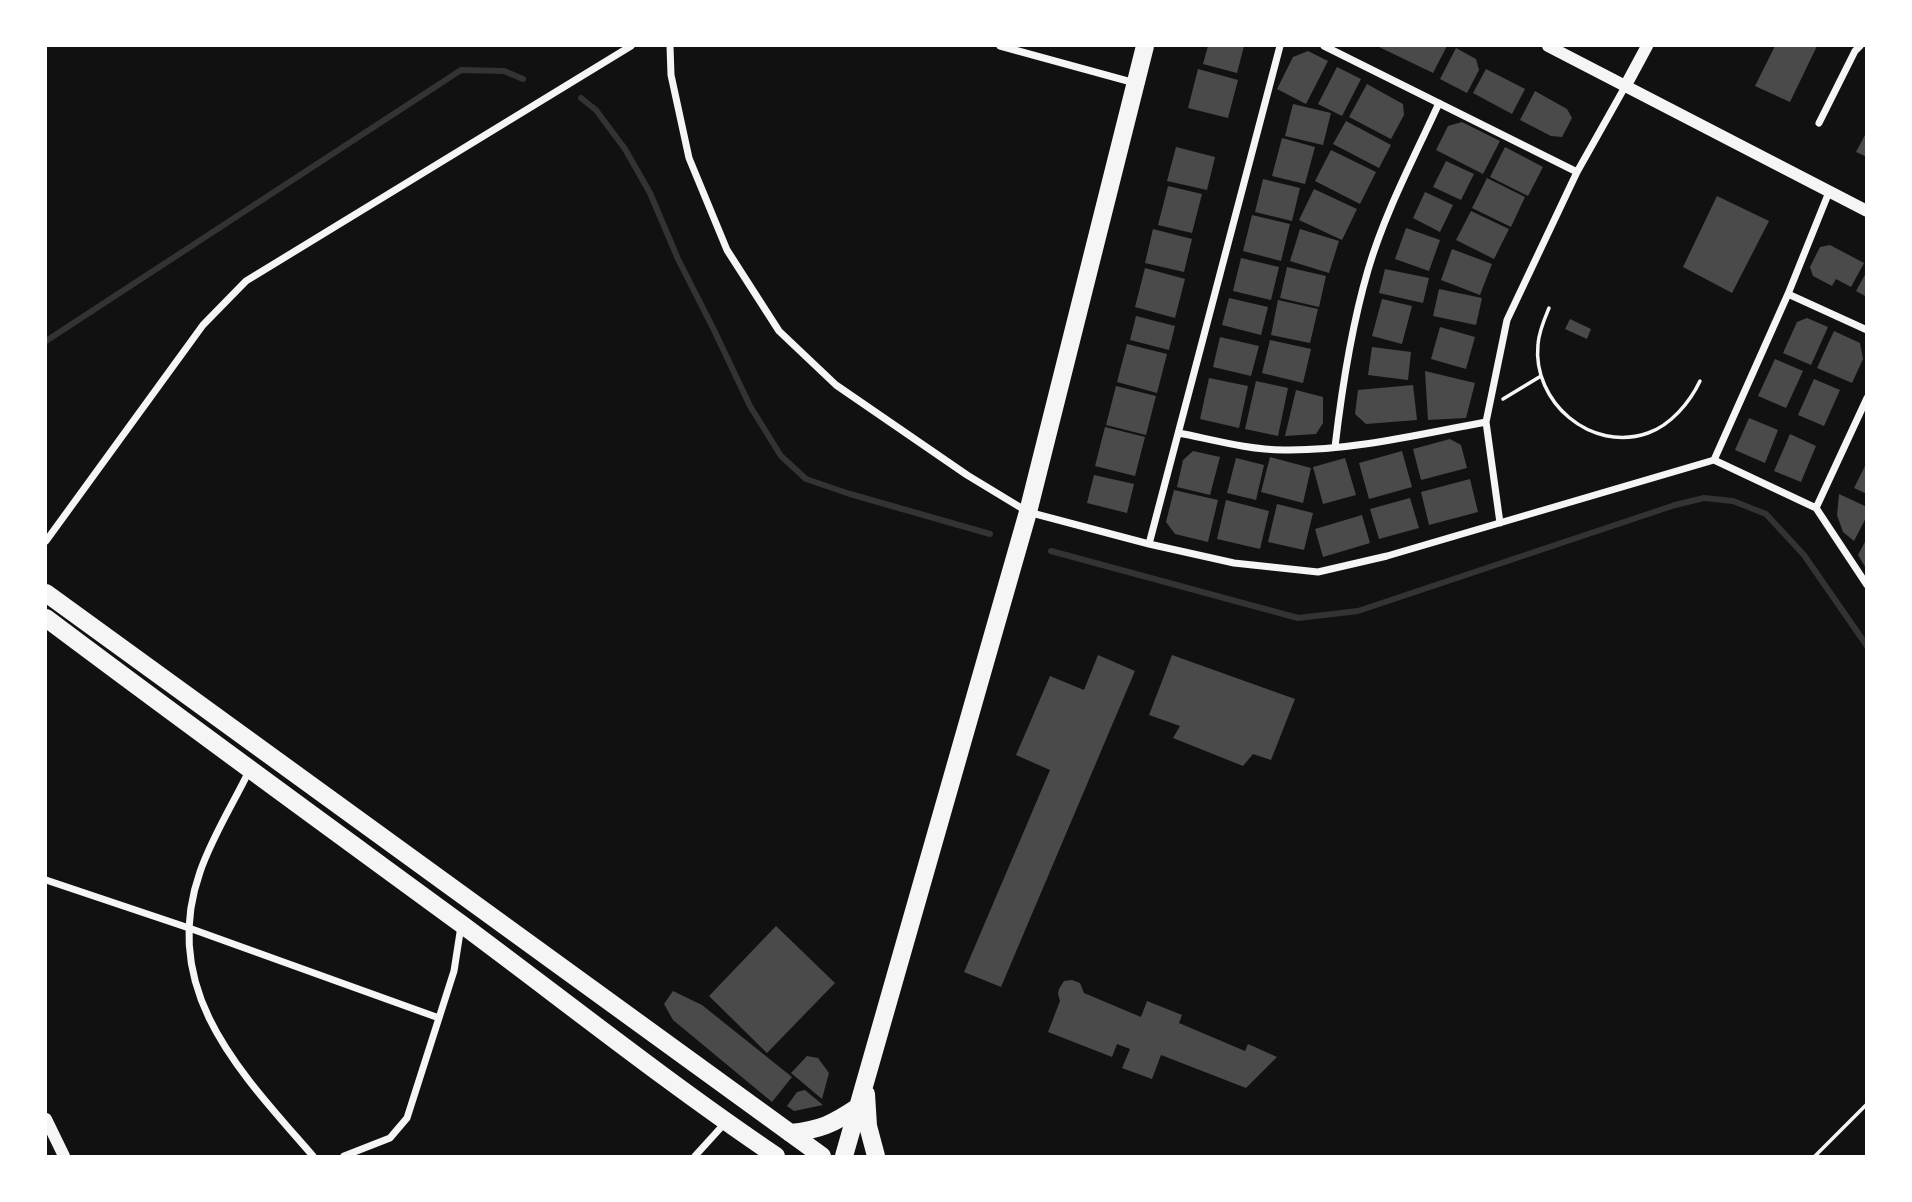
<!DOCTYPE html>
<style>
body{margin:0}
#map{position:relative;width:1912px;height:1202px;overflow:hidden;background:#111;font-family:Spectral,serif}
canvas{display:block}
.frame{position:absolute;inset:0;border:47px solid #fff;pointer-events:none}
</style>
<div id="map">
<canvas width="1912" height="1202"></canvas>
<div class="frame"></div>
</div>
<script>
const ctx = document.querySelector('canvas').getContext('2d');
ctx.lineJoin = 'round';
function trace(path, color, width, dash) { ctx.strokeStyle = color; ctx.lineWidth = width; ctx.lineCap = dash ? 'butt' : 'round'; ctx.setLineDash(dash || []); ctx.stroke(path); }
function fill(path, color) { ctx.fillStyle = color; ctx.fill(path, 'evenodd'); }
const stream = new Path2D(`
 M 581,98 L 596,110 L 625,149 L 650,193 L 678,259 L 714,330 L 750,406 L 781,456 L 806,479 L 850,494 L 990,534
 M 46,341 L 461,70 L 504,71 L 523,79
 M 1051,551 L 1298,618 L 1358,611 L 1675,505 L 1704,498 L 1733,501 L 1766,514 L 1804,555 L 1867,646`);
const building = new Path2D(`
 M 1208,46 L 1244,46 L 1237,73 L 1203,64 Z
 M 1377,46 L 1447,46 L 1433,73 Z
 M 1775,46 L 1817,46 L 1790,102 L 1755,86 Z
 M 1456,48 L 1476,59 L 1479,70 L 1467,93 L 1440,79 Z
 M 1308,51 L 1328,61 L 1306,104 L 1277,89 L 1293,57 Z
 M 1337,67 L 1361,79 L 1342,116 L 1318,104 Z
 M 1198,69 L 1238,80 L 1228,118 L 1188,108 Z
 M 1486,69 L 1525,89 L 1512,114 L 1473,93 Z
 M 1367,84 L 1403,104 L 1404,115 L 1391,139 L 1349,117 Z
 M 1535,91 L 1567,109 L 1572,118 L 1562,137 L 1551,136 L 1520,120 Z
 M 1293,104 L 1331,113 L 1323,145 L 1285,136 Z
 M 1346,121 L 1391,145 L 1379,168 L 1333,144 Z
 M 1462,122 L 1500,141 L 1483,174 L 1436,150 L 1448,126 Z
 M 1867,131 L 1867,157 L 1856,152 Z
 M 1282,138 L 1315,147 L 1305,184 L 1272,176 Z
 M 1176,147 L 1215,157 L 1207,190 L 1167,181 Z
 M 1505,147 L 1543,167 L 1528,196 L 1490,177 Z
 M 1331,150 L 1376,172 L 1360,204 L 1315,181 Z
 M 1446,161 L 1474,174 L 1461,200 L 1433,187 Z
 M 1487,178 L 1525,197 L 1511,227 L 1472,208 Z
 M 1263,179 L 1300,188 L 1292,221 L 1255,212 Z
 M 1168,186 L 1202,194 L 1192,233 L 1158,225 Z
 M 1314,189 L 1357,209 L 1342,240 L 1299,220 Z
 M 1425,192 L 1453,205 L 1440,232 L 1413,218 Z
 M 1717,196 L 1769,221 L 1732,293 L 1683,267 Z
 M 1471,211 L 1509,229 L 1494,259 L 1456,240 Z
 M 1252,215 L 1290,224 L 1281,261 L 1243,251 Z
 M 1406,228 L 1440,240 L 1429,271 L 1395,259 Z
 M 1153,229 L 1192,239 L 1184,272 L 1145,263 Z
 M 1300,229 L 1339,241 L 1329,273 L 1290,261 Z
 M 1830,245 L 1864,263 L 1851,287 L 1836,279 L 1832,286 L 1813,276 L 1810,267 L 1820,247 Z
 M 1452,249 L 1492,264 L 1480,295 L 1441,280 Z
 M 1241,258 L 1279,267 L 1271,300 L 1233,291 Z
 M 1287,267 L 1326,276 L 1319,307 L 1280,298 Z
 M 1145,268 L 1185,279 L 1175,318 L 1135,307 Z
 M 1385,269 L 1429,278 L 1423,303 L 1379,293 Z
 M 1867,271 L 1867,297 L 1856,291 Z
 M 1439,289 L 1482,298 L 1476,325 L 1433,316 Z
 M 1229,298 L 1268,307 L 1261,335 L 1222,325 Z
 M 1382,299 L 1412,306 L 1402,344 L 1372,336 Z
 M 1278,300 L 1318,309 L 1310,343 L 1271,335 Z
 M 1136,316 L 1175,326 L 1169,350 L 1130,340 Z
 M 1807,318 L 1828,327 L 1811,365 L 1783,353 L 1797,322 Z
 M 1570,319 L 1591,329 L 1587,339 L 1565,329 Z
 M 1440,327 L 1475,337 L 1466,369 L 1431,359 Z
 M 1834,331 L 1860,343 L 1863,359 L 1852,383 L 1817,368 Z
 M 1220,337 L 1259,346 L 1251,376 L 1213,367 Z
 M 1270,340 L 1311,349 L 1303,383 L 1262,373 Z
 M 1127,344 L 1167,354 L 1157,393 L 1117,382 Z
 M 1372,347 L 1411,352 L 1408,380 L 1368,375 Z
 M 1775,359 L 1803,371 L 1786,408 L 1758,396 Z
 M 1425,371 L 1475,383 L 1466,418 L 1428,420 Z
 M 1209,378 L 1248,386 L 1239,428 L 1200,419 Z
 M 1814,379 L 1840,390 L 1824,426 L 1798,415 Z
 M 1256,381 L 1288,388 L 1278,436 L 1245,429 Z
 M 1413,385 L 1417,420 L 1366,424 L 1355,414 L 1358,390 Z
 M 1116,386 L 1156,396 L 1146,435 L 1106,425 Z
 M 1296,390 L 1323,397 L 1323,423 L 1316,434 L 1285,436 Z
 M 1749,418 L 1778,430 L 1765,463 L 1735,450 Z
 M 1105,427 L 1145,437 L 1135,476 L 1095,466 Z
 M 1790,434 L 1816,446 L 1801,482 L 1774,471 Z
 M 1450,439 L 1461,445 L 1467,468 L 1421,480 L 1413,449 Z
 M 1193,451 L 1220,457 L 1210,495 L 1177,487 L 1183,460 Z
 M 1402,451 L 1412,487 L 1369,499 L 1359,463 Z
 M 1270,457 L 1311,468 L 1303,503 L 1261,492 Z
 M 1236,458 L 1264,465 L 1256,500 L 1227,493 Z
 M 1345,458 L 1356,495 L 1323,504 L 1313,467 Z
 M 1867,462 L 1867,494 L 1854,488 Z
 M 1094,475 L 1134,484 L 1127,513 L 1087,503 Z
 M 1470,479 L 1478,512 L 1429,525 L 1421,492 Z
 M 1174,490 L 1218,500 L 1208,542 L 1175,534 L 1166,522 Z
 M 1839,494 L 1867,507 L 1867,516 L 1854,541 L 1843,532 L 1837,515 Z
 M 1410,498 L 1419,528 L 1379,539 L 1370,509 Z
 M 1226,500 L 1269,511 L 1260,549 L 1217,539 Z
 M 1277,504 L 1313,513 L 1304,550 L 1268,542 Z
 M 1362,515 L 1370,543 L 1323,557 L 1315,529 Z
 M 1867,538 L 1867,570 L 1858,555 Z
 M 1098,655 L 1135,671 L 1001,987 L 964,972 L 1050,770 L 1016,755 L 1050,676 L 1084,690 Z
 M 1172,655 L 1295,699 L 1271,760 L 1253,754 L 1243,766 L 1173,738 L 1180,726 L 1149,715 Z
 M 776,926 L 835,983 L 767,1053 L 709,996 Z
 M 1072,980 L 1080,983 L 1084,993 L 1141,1017 L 1147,1001 L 1182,1015 L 1179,1023 L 1245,1051 L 1248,1044 L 1277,1057 L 1246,1088 L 1161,1055 L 1152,1079 L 1122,1068 L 1130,1049 L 1117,1044 L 1112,1057 L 1048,1032 L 1060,1001 L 1058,994 L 1059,989 L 1064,981 Z
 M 673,991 L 702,1005 L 792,1077 L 772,1102 L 673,1020 L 664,1004 Z
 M 807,1056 L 818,1058 L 829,1073 L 822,1099 L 791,1073 Z
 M 805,1090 L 823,1105 L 794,1111 L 787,1106 L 797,1092 Z`);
const path = new Path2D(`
 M 1549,308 C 1544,320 1539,331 1538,344 C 1532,402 1591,453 1648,433 C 1671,425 1690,402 1700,381
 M 1503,399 L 1541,376
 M 1815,1156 L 1867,1104`);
const minor = new Path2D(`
 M 670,46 L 671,75 L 689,158 L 727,250 L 779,331 L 836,385 L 967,475 L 1028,512 L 1149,544 L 1234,563 L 1318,572 L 1387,556 L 1714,460
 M 1000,46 L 1135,83
 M 1324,46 L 1577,172
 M 1819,123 L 1855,51 L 1860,46
 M 1788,294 L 1867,330
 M 1179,433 C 1214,440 1249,450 1284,450 C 1352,451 1420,434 1486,422
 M 1335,447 C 1342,387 1351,328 1368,270 C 1385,212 1414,158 1439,103
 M 1714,460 L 1788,294 L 1829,192
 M 1714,460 L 1816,508 L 1867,585
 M 1816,508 L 1867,398
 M 1500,523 L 1486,422 L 1507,320 L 1577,172 L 1626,85
 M 46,541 L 203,325 L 246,281 L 631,46
 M 1149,544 L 1280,46
 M 249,771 C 233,804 212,837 200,872 C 158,991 242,1074 313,1156
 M 46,880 L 189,928 L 439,1018
 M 344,1156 L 390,1138 L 407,1118 L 454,971 L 461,926
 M 695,1156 L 725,1123`);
const tertiary = new Path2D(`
 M 1548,46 L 1867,211
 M 1626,85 L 1647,46
 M 46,1119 L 64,1156`);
const primary = new Path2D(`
 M 46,593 L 822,1156
 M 46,618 C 183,721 322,822 460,923 C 565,1001 668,1083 776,1156
 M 866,1094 L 868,1126 L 876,1156
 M 790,1133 C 820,1130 833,1124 858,1107
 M 844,1156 L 1028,512 L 1145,46`);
trace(stream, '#333', 6);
fill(building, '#4a4a4a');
trace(path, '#f5f5f5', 3.5);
trace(minor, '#f5f5f5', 7);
trace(tertiary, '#f5f5f5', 12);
trace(primary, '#f5f5f5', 18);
</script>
